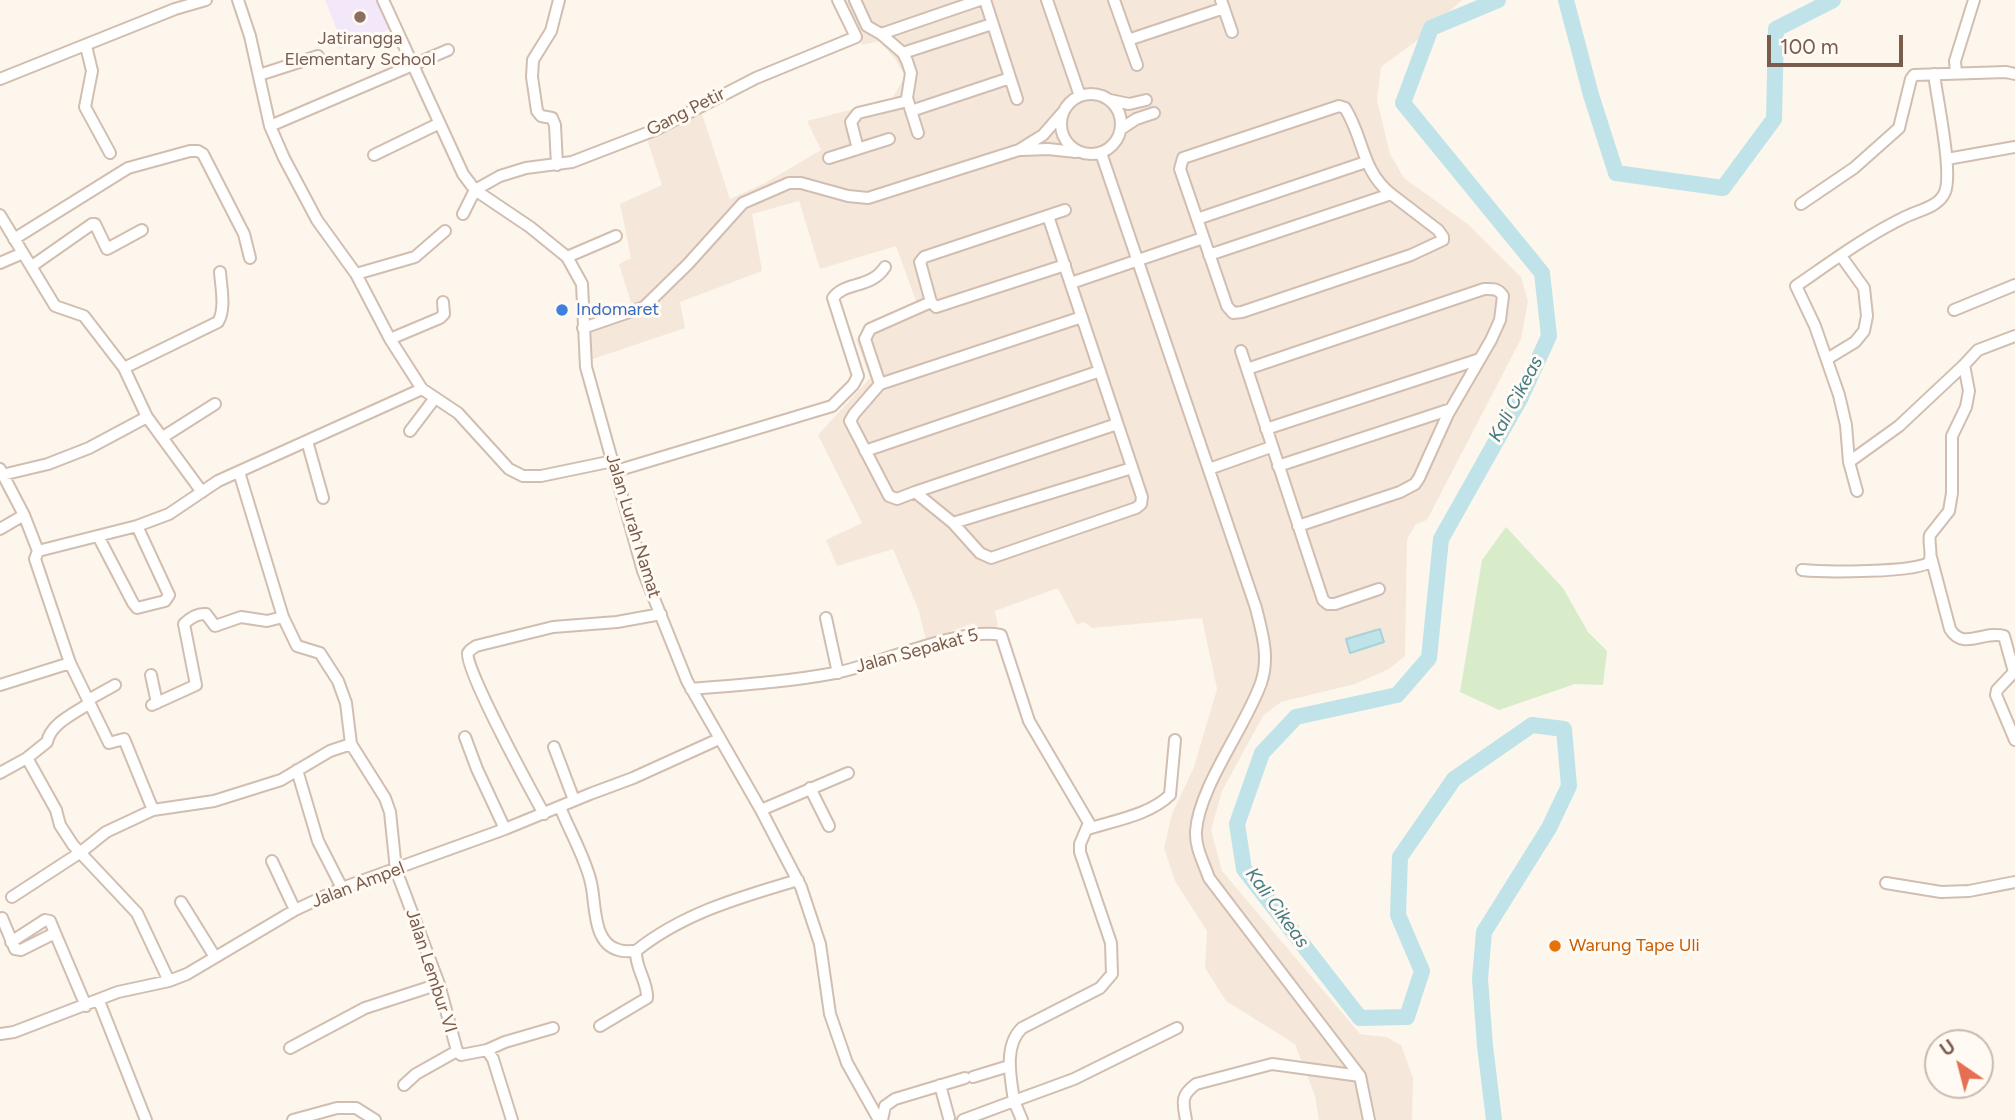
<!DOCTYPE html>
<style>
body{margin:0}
#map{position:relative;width:2015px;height:1120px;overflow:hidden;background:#fdf6ec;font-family:Figtree,sans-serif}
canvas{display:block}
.north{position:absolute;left:1924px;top:1029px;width:70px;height:70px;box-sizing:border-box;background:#fffaf3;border:2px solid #cabbb1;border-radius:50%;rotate:325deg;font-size:19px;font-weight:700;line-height:28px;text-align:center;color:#7a5c4d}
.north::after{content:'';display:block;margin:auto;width:24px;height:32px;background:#e76f51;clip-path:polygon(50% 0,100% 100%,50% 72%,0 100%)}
.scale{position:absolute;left:1767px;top:35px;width:136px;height:32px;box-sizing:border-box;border:4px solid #7a5c4d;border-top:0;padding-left:9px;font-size:21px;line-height:24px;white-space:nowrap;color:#7a5c4d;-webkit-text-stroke:5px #fffaf3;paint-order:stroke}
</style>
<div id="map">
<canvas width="2015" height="1120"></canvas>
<div class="north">U</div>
<div class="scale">100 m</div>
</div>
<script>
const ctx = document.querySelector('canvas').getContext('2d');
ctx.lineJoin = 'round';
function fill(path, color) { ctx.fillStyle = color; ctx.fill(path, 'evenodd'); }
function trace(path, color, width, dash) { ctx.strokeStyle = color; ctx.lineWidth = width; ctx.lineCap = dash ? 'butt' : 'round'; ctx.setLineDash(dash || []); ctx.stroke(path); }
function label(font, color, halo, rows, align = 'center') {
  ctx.font = font + ' Figtree,sans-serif'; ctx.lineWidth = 6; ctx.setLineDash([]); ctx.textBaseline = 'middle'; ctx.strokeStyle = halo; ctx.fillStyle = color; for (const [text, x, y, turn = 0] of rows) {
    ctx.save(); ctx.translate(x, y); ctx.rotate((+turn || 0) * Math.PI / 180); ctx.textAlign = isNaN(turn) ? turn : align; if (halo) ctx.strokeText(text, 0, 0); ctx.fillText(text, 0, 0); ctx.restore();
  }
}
const residential = new Path2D(`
 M 843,0 L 1462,0 L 1419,39 L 1381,67 L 1377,100 L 1390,154 L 1404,178 L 1469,225 L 1521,277 L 1528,301 L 1521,339 L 1427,520 L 1416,524 L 1407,539 L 1405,656 L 1389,669 L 1355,684 L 1281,702 L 1263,716 L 1222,791 L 1211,830 L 1222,871 L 1360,1034 L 1386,1037 L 1401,1045 L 1413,1078 L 1412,1120 L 1319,1120 L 1315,1096 L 1295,1044 L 1226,1001 L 1205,968 L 1207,931 L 1175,881 L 1164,848 L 1172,814 L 1194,767 L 1217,689 L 1202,618 L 1092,628 L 1084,622 L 1077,625 L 1058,588 L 995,611 L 998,626 L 979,632 L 974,623 L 926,640 L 919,611 L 893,549 L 837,566 L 826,540 L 862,523 L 818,435 L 870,378 L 856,339 L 920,312 L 896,246 L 820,269 L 799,201 L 752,214 L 762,271 L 680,302 L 685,328 L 587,361 L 586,318 L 631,303 L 619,264 L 631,258 L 620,204 L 662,185 L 647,139 L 702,114 L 730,199 L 765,183 L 821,150 L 807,121 L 892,99 L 905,76 L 895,59 L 879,41 L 862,45 L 861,37 Z`);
const education = new Path2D(`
 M 325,0 L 380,0 L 393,28 L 339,49 L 333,32 L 337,30 Z`);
const green = new Path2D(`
 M 1506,527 L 1563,588 L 1588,632 L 1607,651 L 1603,685 L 1575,684 L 1499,710 L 1460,692 L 1482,560 Z`);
const water = new Path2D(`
 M 1380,629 L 1384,642 L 1350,653 L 1346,639 Z`);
const river = new Path2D(`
 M 1566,0 L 1591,95 L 1616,173 L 1723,188 L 1774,119 L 1776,29 L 1833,0
 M 1494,1120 L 1485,1046 L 1480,979 L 1484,932 L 1549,828 L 1569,786 L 1564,729 L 1532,725 L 1454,779 L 1400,857 L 1398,915 L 1422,971 L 1407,1017 L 1360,1018 L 1244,869 L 1237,824 L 1262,753 L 1296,717 L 1397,695 L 1429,658 L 1441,539 L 1521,397 L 1549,336 L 1542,273 L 1403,103 L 1431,28 L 1498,0`);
const minor = new Path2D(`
 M 238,0 L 250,36 L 270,126 L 284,158 L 317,220 L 356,274 L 390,339 L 422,389
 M 383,0 L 463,174 L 475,190 L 530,227 L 567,257 L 582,284 L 586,367 L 643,571 L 687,681 L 761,810 L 801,887 L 820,944 L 830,1014 L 847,1063 L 879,1120
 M 855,0 L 867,26 L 881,34 L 903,53 L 907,61 L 911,73 L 907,98 L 918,133
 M 985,0 L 1017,99
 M 1047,0 L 1080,96
 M 1114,0 L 1137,65
 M 1221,0 L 1232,32
 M 881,34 L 980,0
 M 1128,40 L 1224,8
 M 86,46 L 92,71 L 85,107 L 110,153
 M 903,53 L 992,24
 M 1956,73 L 1955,61 L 1974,0
 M 259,75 L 318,56
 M 0,79 L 175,9 L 206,0
 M1061 124a30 30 0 1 1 60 0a30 30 0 1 1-60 0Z
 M 1110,100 L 1129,104 L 1146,100
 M 911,111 L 1010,78
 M 270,126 L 448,50
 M 1121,129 L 1136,119 L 1154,113
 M 858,149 L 851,122 L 858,113 L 908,101
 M 1022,150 L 1048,149 L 1076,152
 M 1101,153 L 1256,608 C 1262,633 1270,657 1261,683 C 1246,726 1199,787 1196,831 C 1195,848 1204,863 1209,878 L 1360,1076 L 1369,1120
 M 374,155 L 438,124
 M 829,158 L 889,139
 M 1947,159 L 2015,147
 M 557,165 L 555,125 L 552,118 L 541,116 L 537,111 L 532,77 L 533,60 L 551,31 L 559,0
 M 1801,204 L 1854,168 L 1899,128 L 1911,79 L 1914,75 L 2006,72 L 2015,74
 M 463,214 L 475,190 L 500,176 L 526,168 L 572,162 L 655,130 L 756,78 L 856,37 L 838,0
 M 0,215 L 55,306 L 84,316 L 124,368 L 147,417 L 202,492
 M 1048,216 L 1142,497 L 1141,504 L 1136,508 L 991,558 L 980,553 L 953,523 L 915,492 L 897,499 L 889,496 L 850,421 L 854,414 L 880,384 L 1082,317
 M 1197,219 L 1366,162
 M 14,239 L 128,168 L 190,151 L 198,151 L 203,154 L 244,234 L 250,258
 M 1209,255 L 1391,194 C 1361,170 1364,138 1345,108 L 1339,106 L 1183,158 L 1180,169 L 1227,306 L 1233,313 L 1242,312 L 1411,255 L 1443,240 L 1443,237 L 1438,230 L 1391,194
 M 567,257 L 616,236
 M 0,263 L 23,253
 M 1065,265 L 936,307 L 931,302 L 920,262 L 924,257 L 1065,210
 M 32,266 L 92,224 L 95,224 L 107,249 L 142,230
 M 356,274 L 415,257 L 445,231
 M 1071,283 L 1203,238
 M 1954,310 L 2015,285
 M 583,328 L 644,307 L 688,264 L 743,203 L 789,183 L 801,183 L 848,196 L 868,198 L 1019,150 L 1043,135 L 1063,112
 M 390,339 L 440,318 L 444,314 L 443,302
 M 1241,351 L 1323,600 L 1328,604 L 1335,604 L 1379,589
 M 1827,359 L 1855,342 L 1864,331 L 1867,316 L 1864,288 L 1841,256
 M 124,368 L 218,322 C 226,309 221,287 220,272
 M 1247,369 L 1484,289 C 1493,289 1498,288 1503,296 L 1500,320 L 1491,340 L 1448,414 L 1419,478 L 1415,484 L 1400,492 L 1298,526
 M 880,384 L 865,339 L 870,329 L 931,302
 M 1266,429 L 1480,359
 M 410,431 L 435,398
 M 163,437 L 215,404
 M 307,441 L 323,498
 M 865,451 L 1100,371
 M 1849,462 L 1899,426 L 1964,365
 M 1278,466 L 1451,409
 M 0,469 L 24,515 L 38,551 L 35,559 L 70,663 L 109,743 L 124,739 L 153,810
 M 1209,469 L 1271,447
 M 616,471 L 832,406 L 853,385 L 858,376 L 833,298 C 845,281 871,289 885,267
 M 239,472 L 283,617 L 297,646 L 320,653 L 338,681 L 346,703 L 351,744 L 385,798 L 390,812 L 396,870 L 439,984 L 457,1051 L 461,1055 L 487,1050 L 493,1059 L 512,1120
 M 2,475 L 48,464 L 89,448 L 147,417
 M 1857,491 L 1849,462 L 1846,425 L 1839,395 L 1815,326 L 1796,286 C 1831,262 1866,236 1905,217 C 1919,210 1939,207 1945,192 C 1953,172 1937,99 1934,74
 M 915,492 L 1117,424
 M 953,523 L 1132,468
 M 0,529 L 24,515
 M 98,536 L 133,603 L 137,608 L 165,601 L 169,595 L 137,526
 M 38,551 L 137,526 L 169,514 L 218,481 L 422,389 L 458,413 L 509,469 L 523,476 L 541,476 L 613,461
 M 1931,557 L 1950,629 C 1963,651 1984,630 2004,636 L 2014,672 L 1997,690 L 1996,695 L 2015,740
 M 1802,570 C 1820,572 1921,573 1929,562 C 1933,555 1928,543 1930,535 L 1949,511 L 1952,493 L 1952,436 L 1966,407 L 1969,391 L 1964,365 L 1978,350 L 2015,336
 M 826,618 L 838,673
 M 151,675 L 157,703
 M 0,685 L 70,663
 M 691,689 C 739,685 787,682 835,673 C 878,665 962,626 1001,635 L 1029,721 L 1089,823 L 1080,844 L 1080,852 L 1111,943 L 1112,974 L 1100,988 L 1022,1028 C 1003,1046 1011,1079 1014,1101 L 963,1120
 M 88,700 L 115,685
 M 90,703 C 75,713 51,723 47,742 L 27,758 L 56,810 L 60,825 L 73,845 L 137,913 L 169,981
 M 152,705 L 196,685 L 184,624 C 190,618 197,613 206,614 L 215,626 L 241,617 L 267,621 L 283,617
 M 465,737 L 477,769 L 505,829
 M 554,747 L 574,800
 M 297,770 L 318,841 L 342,888
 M 0,773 L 27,758
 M 810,788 L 829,826
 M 560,807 C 569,830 586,859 591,883 C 596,903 592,944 619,950 C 624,952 631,951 636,951
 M 761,810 L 848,773
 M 544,814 C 533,794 463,666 468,653 C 470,649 474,648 476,646 L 553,627 L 617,622 L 661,614
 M 1088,829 C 1116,820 1149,815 1170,795 L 1175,740
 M 272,861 L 295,910
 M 1886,883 L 1941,892 L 1969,891 L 2015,882
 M 12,897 L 81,852 L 106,832 L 153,810 L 214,801 L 281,780 L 330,751 L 351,744
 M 181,902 L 215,957
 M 2,918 L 15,949 L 21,950 L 55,933 L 86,1006
 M 11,942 L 45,920 L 50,921 L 55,933
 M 99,1001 L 146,1120
 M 600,1026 L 647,998 C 648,982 635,968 636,951 C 683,913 741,897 798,880
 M 0,1034 L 14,1032 L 118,992 L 169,981 L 187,974 L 295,910 L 342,888 L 505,829 L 590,794 L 633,778 L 719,739
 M 290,1048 L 365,1008 L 439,984
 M 487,1050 L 505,1042 L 553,1028
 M 973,1077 L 1009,1066
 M 404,1085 L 416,1074 L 457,1051
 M 940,1085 L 949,1118
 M 293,1120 L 337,1108 L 356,1108 L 375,1120
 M 882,1120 L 885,1106 L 895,1099 L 965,1078
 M 1022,1120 L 1014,1101 L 1074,1079 L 1177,1028
 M 1186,1120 C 1183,1102 1180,1096 1196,1084 L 1272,1064 L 1360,1076`);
const markers = [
 [360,17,7,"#8d6e63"],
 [562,310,7,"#3f7fe0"],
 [1555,946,7,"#e8710a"]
];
const educationNames = [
 ["Jatirangga",360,39],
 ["Elementary School",360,60]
];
const streetNames = [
 ["Gang Petir",686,112,-27],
 ["Jalan Lurah Namat",633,526,73],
 ["Jalan Sepakat 5",917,651,-15],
 ["Jalan Ampel",358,885,-21],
 ["Jalan Lembur VI",431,971,72]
];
const shopNames = [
 ["Indomaret",576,310]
];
const foodNames = [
 ["Warung Tape Uli",1569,946]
];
const waterNames = [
 ["Kali Cikeas",1516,399,-62],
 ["Kali Cikeas",1277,908,54]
];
fill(residential, '#f5e8da');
fill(education, '#f3e8fa');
fill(green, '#d8ecc9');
fill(water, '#bfe3e8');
trace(water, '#a5d3da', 2);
trace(river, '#bfe3e8', 16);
trace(minor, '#d1beb0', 14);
trace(minor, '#fff', 10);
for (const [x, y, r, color] of markers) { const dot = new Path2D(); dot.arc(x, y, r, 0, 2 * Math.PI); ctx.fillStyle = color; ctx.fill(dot); trace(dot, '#fffaf3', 2.5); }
label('18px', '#785e54', '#fffaf3', educationNames);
label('18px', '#7a5c4d', '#fffaf3', streetNames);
label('18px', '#366cbe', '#fffaf3', shopNames, 'left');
label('18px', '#c56008', '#fffaf3', foodNames, 'left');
label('italic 19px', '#437c86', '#fffaf3', waterNames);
</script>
